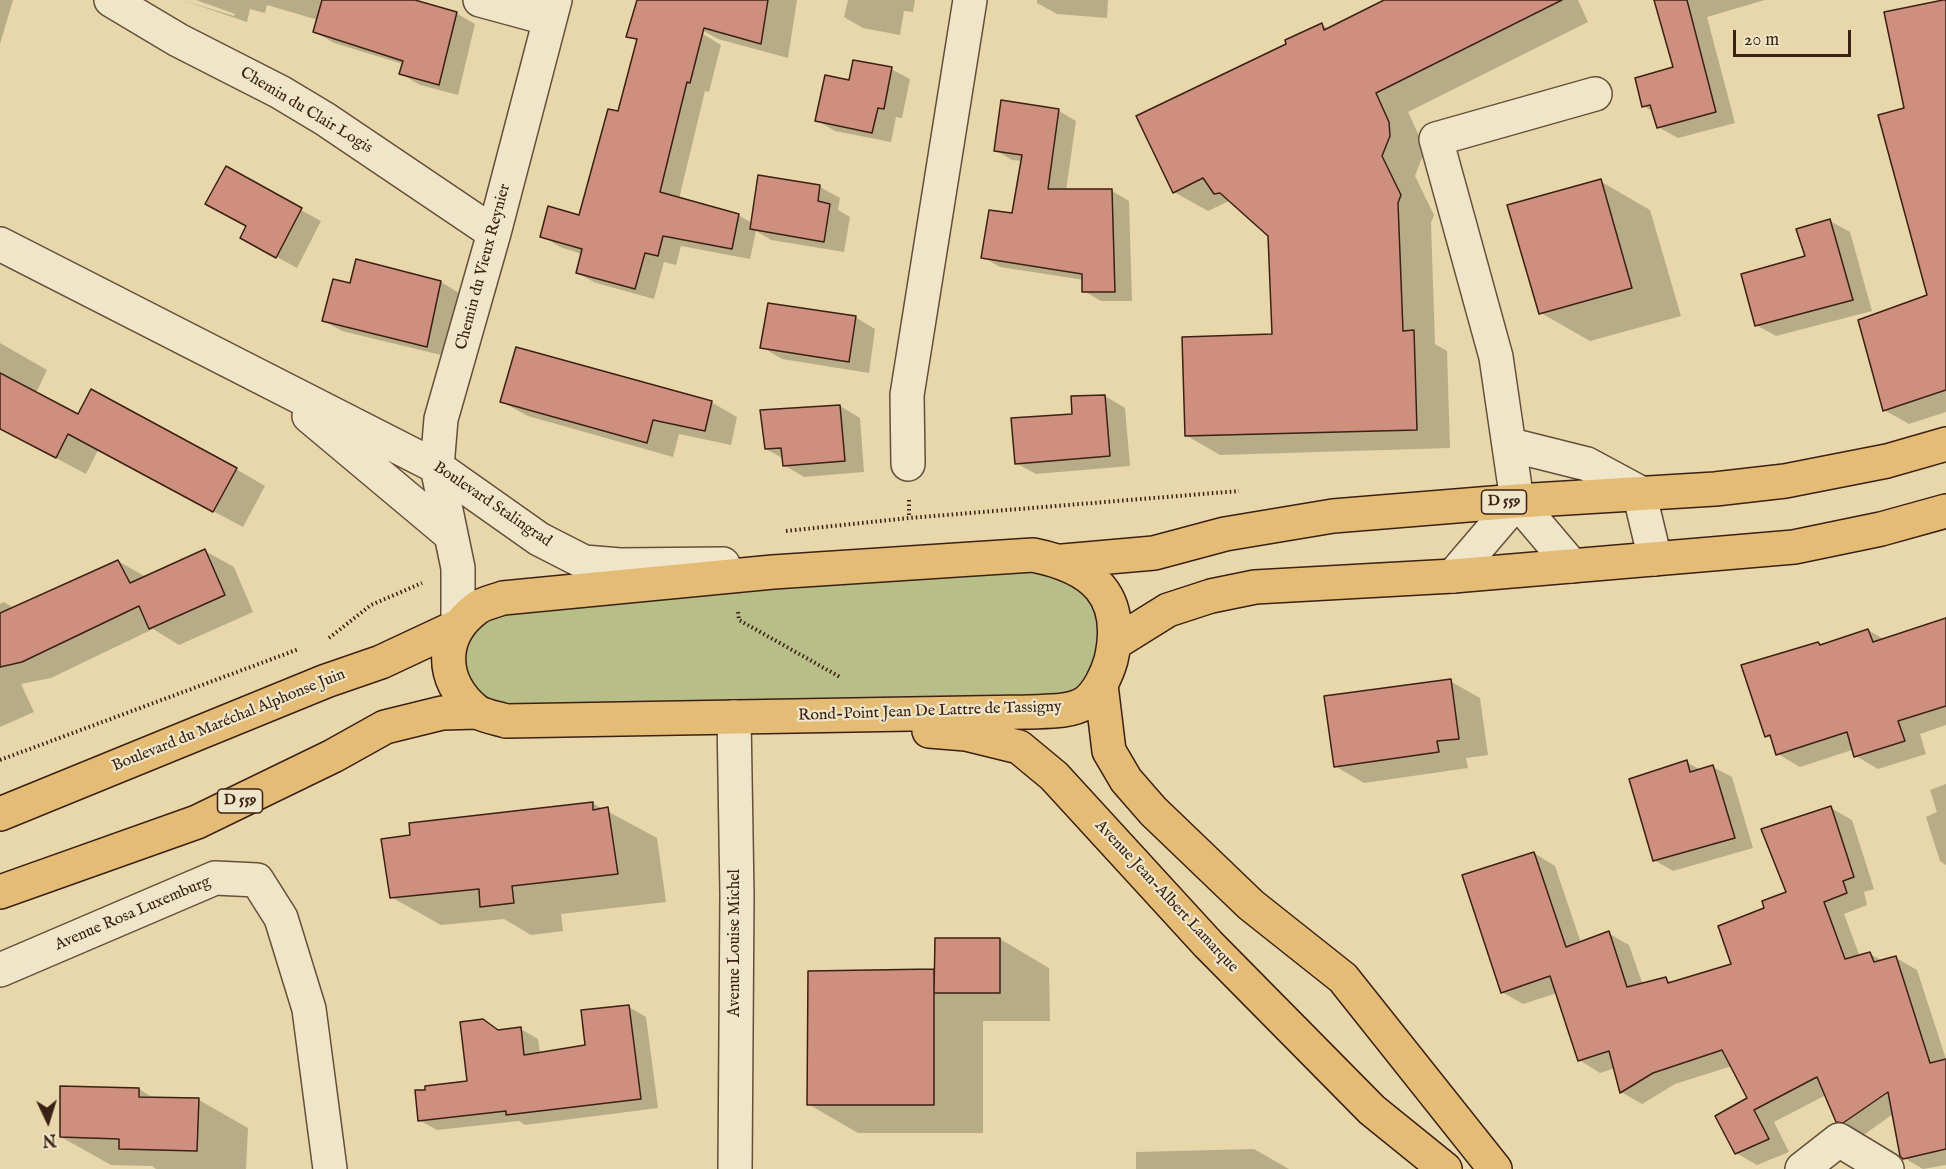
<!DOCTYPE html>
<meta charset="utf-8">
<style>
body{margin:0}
#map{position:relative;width:1946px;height:1169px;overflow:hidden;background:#e7d7ab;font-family:"IM FELL English",serif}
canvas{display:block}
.north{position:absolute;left:18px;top:1091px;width:60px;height:60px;-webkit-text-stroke:4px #efe5c8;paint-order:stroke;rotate:176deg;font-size:16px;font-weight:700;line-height:24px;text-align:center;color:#3b2014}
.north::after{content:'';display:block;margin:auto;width:21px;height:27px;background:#3b2014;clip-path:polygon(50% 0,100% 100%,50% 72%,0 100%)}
.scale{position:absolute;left:1733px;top:30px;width:118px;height:27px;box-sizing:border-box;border:3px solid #3b2014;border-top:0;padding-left:8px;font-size:18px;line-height:21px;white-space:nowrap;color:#3b2014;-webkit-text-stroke:4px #efe5c8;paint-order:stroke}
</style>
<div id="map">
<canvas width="1946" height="1169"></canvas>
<div class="north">N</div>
<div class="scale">20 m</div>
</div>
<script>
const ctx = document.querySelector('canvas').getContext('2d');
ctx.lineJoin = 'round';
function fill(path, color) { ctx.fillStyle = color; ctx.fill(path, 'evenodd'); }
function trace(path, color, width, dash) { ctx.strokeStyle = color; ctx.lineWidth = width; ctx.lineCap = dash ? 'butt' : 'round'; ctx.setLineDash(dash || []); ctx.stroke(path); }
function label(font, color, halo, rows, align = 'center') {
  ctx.font = font + ' "IM FELL English",serif'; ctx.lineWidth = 4.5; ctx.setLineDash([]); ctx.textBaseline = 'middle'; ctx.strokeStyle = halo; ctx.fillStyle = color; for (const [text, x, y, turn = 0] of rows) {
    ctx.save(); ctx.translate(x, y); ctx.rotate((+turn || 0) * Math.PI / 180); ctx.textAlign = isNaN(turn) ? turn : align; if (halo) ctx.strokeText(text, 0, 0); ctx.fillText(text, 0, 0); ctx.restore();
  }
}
const green = new Path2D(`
 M 1063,561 L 1115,619 L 1086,702 L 477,712 L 450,650 L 479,606 Z`);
const shadow = new Path2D(`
 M 0,0 L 13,0 L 0,44 Z
 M 182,0 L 234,16 L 235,14 L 196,0 L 410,0 L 456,13 L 475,24 L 458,95 L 420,85 L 401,74 L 403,64 L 334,43 L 315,32 L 318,20 L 267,5 L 265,13 L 250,9 L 247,22 Z
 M 698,0 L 797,0 L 788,58 L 718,39 L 691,24 Z
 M 848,0 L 915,0 L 913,12 L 904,11 L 900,35 L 863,28 L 844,17 Z
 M 1037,0 L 1108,0 L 1107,18 L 1057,14 L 1037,3 Z
 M 1388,0 L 1578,0 L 1588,22 L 1408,112 L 1422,142 L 1423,155 L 1415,176 L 1434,215 L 1431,223 L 1435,344 L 1447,351 L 1450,448 L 1220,455 L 1187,436 L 1274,336 L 1269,235 L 1229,201 L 1208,211 L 1174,192 L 1288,45 L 1322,25 L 1329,29 Z
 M 1655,0 L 1765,0 L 1707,17 L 1735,123 L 1678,138 L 1658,127 L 1654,112 L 1643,106 L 1675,68 Z
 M 1946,1 L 1946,412 L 1909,424 L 1884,410 L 1929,296 L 1906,110 Z
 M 644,18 L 703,34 L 721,45 L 709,92 L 705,91 L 679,199 L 738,215 L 752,223 L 820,187 L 840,198 L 838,210 L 850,217 L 844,252 L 771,240 L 756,231 L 750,259 L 681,246 L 676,265 L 664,262 L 654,299 L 596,283 L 577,273 L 582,254 L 560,247 L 542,236 L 580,216 L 619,113 Z
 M 891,69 L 910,79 L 902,118 L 896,117 L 891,142 L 835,131 L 816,120 L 850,82 Z
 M 1002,102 L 1059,111 L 1076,121 L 1066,191 L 1112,191 L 1129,201 L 1132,301 L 1101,301 L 1084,291 L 1084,280 L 1000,267 L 983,257 L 1013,215 L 1022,161 L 1012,160 L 995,150 Z
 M 226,169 L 321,221 L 297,268 L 262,249 L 248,226 Z
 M 1600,181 L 1650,210 L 1681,316 L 1590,341 L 1541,313 Z
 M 1830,221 L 1850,232 L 1872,311 L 1776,336 L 1756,325 L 1807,257 Z
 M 441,282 L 459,293 L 445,356 L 342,331 L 324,321 L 351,284 Z
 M 855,317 L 875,329 L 869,373 L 782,359 L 762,347 Z
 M 0,343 L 47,370 L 36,393 L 79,416 L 236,469 L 265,486 L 243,527 L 98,450 L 86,474 L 0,428 Z
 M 1105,396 L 1125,408 L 1130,466 L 1036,474 L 1016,463 L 1074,416 Z
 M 502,402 L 711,402 L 737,417 L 731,445 L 679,434 L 673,457 L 528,416 Z
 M 840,406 L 860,418 L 864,472 L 804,477 L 784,465 L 784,459 L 766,449 Z
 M 205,551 L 234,567 L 253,612 L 179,645 L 153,629 L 51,678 L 21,684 L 34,712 L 0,727 L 0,604 L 4,602 L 14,608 L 118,561 L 146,577 Z
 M 1946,619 L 1946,725 L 1920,734 L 1926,754 L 1878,769 L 1856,756 L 1852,750 L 1800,767 L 1778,754 L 1773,740 L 1767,736 L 1818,644 L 1822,646 L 1868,630 L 1885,640 Z
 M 1450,681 L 1480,698 L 1488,755 L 1466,758 L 1468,768 L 1364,783 L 1335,766 Z
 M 1686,762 L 1701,770 L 1713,767 L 1732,777 L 1753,848 L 1673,871 L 1654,860 Z
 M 1946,784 L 1946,865 L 1940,861 L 1926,817 L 1937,812 L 1930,790 Z
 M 592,803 L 657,838 L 666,902 L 561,914 L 563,931 L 531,935 L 504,919 L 441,925 L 391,897 Z
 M 1831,808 L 1852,820 L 1874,889 L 1864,892 L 1867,905 L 1844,914 L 1860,957 L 1870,954 L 1883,961 L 1896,958 L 1917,970 L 1946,1059 L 1946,1165 L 1923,1169 L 1904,1158 L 1893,1114 L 1865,1134 L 1859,1133 L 1838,1121 L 1826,1095 L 1774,1122 L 1789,1152 L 1757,1165 L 1736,1153 L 1749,1099 L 1732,1066 L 1675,1084 L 1642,1104 L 1621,1092 L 1615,1068 L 1600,1073 L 1579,1060 L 1557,993 L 1523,1004 L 1502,992 L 1534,853 L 1555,866 L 1581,943 L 1608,933 L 1629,945 L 1643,985 L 1665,979 L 1673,983 L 1733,965 L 1766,909 L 1788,893 Z
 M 1000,939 L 1049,968 L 1050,1021 L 983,1021 L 983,1133 L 858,1133 L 808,1104 L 934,971 Z
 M 629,1007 L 646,1017 L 658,1108 L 525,1125 L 519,1121 L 437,1130 L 419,1120 L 469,1083 L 482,1021 L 500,1031 L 521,1029 L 538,1039 L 540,1054 L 587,1047 Z
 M 139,1089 L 155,1099 L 199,1100 L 248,1128 L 246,1169 L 156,1169 L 152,1166 L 111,1165 L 61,1137 Z
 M 1254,1149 L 1289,1169 L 1136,1169 L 1136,1152 Z`);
const building = new Path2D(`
 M 322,0 L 415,0 L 457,12 L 439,85 L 399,74 L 403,61 L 313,32 Z
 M 637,0 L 768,0 L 761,44 L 704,28 L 690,83 L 687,82 L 660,192 L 739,214 L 732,249 L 663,236 L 658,256 L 645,253 L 635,289 L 576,273 L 582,249 L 540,237 L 548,206 L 579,215 L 608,109 L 618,111 L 637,39 L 626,37 Z
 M 1384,0 L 1562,0 L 1376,93 L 1389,122 L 1390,136 L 1382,156 L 1401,195 L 1398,203 L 1403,331 L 1414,330 L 1417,430 L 1185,436 L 1182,337 L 1272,334 L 1268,236 L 1220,193 L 1214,194 L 1203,178 L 1173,193 L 1136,116 L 1286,44 L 1285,40 L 1322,23 L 1324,30 Z
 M 1654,0 L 1687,0 L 1716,112 L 1657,128 L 1650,105 L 1642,107 L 1635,78 L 1673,67 Z
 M 1943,0 L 1946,0 L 1946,390 L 1883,411 L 1858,320 L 1927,295 L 1878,115 L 1904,108 L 1884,12 Z
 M 853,60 L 892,67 L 884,109 L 878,108 L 872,133 L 815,121 L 825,75 L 849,80 Z
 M 1001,100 L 1059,109 L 1048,189 L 1112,189 L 1115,292 L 1082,292 L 1082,274 L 981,258 L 989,210 L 1012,213 L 1022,155 L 994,151 Z
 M 226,166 L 302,208 L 276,258 L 240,238 L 246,226 L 205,204 Z
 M 758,175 L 820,185 L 818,201 L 830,204 L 824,242 L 750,229 Z
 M 1601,179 L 1632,288 L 1539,314 L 1507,205 Z
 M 1830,219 L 1853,300 L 1755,326 L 1741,274 L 1805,256 L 1796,229 Z
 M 356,259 L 441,281 L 427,347 L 322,321 L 333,279 L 350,283 Z
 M 768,303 L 856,316 L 849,362 L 760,348 Z
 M 516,347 L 712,401 L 705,431 L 653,420 L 647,443 L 500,402 Z
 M 0,373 L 78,414 L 91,389 L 237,468 L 213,512 L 68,434 L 56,458 L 0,429 Z
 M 1105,395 L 1110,456 L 1015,464 L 1011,418 L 1072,414 L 1071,396 Z
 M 840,405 L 845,461 L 783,466 L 781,448 L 765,449 L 760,410 Z
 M 205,549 L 225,595 L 149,629 L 139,606 L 22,662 L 0,667 L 0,613 L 118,560 L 130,583 Z
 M 1946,618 L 1946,706 L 1898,721 L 1905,741 L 1854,757 L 1847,732 L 1776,755 L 1770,735 L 1765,737 L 1741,665 L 1818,642 L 1820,645 L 1868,629 L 1873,642 Z
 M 1451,679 L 1459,739 L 1437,741 L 1439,752 L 1334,767 L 1324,696 Z
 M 1687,760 L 1690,772 L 1713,765 L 1735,838 L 1653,861 L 1629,779 Z
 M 593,802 L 593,810 L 608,807 L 618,874 L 512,886 L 514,903 L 480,907 L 479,889 L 390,898 L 381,839 L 410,835 L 409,823 Z
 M 1831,806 L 1854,877 L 1843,881 L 1847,893 L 1824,902 L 1845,959 L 1870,952 L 1874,962 L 1896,956 L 1930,1063 L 1946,1059 L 1946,1149 L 1903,1159 L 1900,1156 L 1888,1092 L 1843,1123 L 1836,1122 L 1817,1077 L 1754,1110 L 1769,1139 L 1735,1154 L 1715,1116 L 1747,1098 L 1722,1050 L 1653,1073 L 1620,1093 L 1609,1051 L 1578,1061 L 1550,976 L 1501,993 L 1462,875 L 1534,852 L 1566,947 L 1609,931 L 1627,987 L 1666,977 L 1668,983 L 1731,964 L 1718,926 L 1764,908 L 1762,901 L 1786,892 L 1761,829 Z
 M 935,938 L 1000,938 L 1000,993 L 934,993 Z
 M 934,969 L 934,1105 L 807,1105 L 808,971 Z
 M 629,1005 L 641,1099 L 506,1115 L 506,1111 L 418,1121 L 415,1090 L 425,1090 L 425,1086 L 467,1081 L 460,1022 L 483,1019 L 498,1030 L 521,1027 L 524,1055 L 585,1045 L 581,1010 Z
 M 60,1086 L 139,1088 L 139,1097 L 199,1098 L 197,1151 L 119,1149 L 119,1139 L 60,1137 Z`);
const path = new Path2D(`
 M 909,500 L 909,518
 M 786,531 L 909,518 L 1239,491
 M 738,612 L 739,620 L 840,677
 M 329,638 L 371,605 L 422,583
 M 0,760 L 299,649`);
const minor = new Path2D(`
 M 111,0 L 178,40 L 280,92 L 325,119 L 494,233
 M 480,0 L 550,19
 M 0,244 L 437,467 L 539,539 L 584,562 L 620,565 L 723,564
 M 309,416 L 451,535
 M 1511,445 L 1587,464 L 1639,492 L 1655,559
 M 908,464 L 907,395 L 970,0
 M 1572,566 L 1517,501 L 1496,357 L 1436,139 L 1595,94
 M 1453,576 L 1517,501
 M 458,626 L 458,568 L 437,467 L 441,419 L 494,233 L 555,0
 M 734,717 L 737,895 L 735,1169
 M 0,970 L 215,878 L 257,880 L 281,918 L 309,1009 L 330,1169
 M 1802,1169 L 1839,1140 L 1887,1169`);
const major = new Path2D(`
 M 1033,555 C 1093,567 1126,595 1111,660 C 1107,674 1098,694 1085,703 C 1069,713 1044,711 1026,712 L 506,721 C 497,718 482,716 475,710 C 440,680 439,636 477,608 C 484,603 495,601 503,598 L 773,572 Z
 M 1063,561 L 1154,553 L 1225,534 L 1333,516 L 1517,501 L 1715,489 L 1785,481 L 1887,461 L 1946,444
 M 1115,643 L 1168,610 L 1211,596 L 1255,587 L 1453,576 L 1794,547 L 1881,529 L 1946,511
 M 1101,685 L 1109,751 L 1126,780 L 1153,811 L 1251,905 L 1343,978 L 1495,1169
 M 929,731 L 966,734 L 1019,747 L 1054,776 L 1208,944 L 1372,1110 L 1445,1169
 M 0,814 L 326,681 L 381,662 L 458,626
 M 0,892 L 197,822 L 333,756 L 385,727 L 442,713 L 477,712`);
const shields = [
 [1504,502,45],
 [240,801,45]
];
const shieldNames = [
 ["D 559",1504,502],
 ["D 559",240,801]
];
const streetNames = [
 ["Chemin du Clair Logis",306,111,31],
 ["Chemin du Vieux Reynier",484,267,-75],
 ["Boulevard Stalingrad",492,505,34],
 ["Rond-Point Jean De Lattre de Tassigny",930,712,-2],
 ["Boulevard du Maréchal Alphonse Juin",229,721,-22],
 ["Avenue Jean-Albert Lamarque",1166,897,47],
 ["Avenue Rosa Luxemburg",133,914,-23],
 ["Avenue Louise Michel",736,943,-90]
];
fill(green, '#b7be88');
fill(shadow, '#0003');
fill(building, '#cf8f7f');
trace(building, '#3b2014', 1.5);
trace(minor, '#664e3a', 36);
trace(major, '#3b2014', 36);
trace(path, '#3b2014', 4, [1.5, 3]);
trace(minor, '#efe5c8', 33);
trace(major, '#e4bc76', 33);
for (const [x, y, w] of shields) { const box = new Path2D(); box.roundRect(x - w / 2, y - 12, w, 24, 4.5); ctx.fillStyle = '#efe5c8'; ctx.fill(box); trace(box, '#3b2014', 1.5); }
label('bold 15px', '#3b2014', null, shieldNames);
label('16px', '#3b2014', '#efe5c8', streetNames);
</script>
